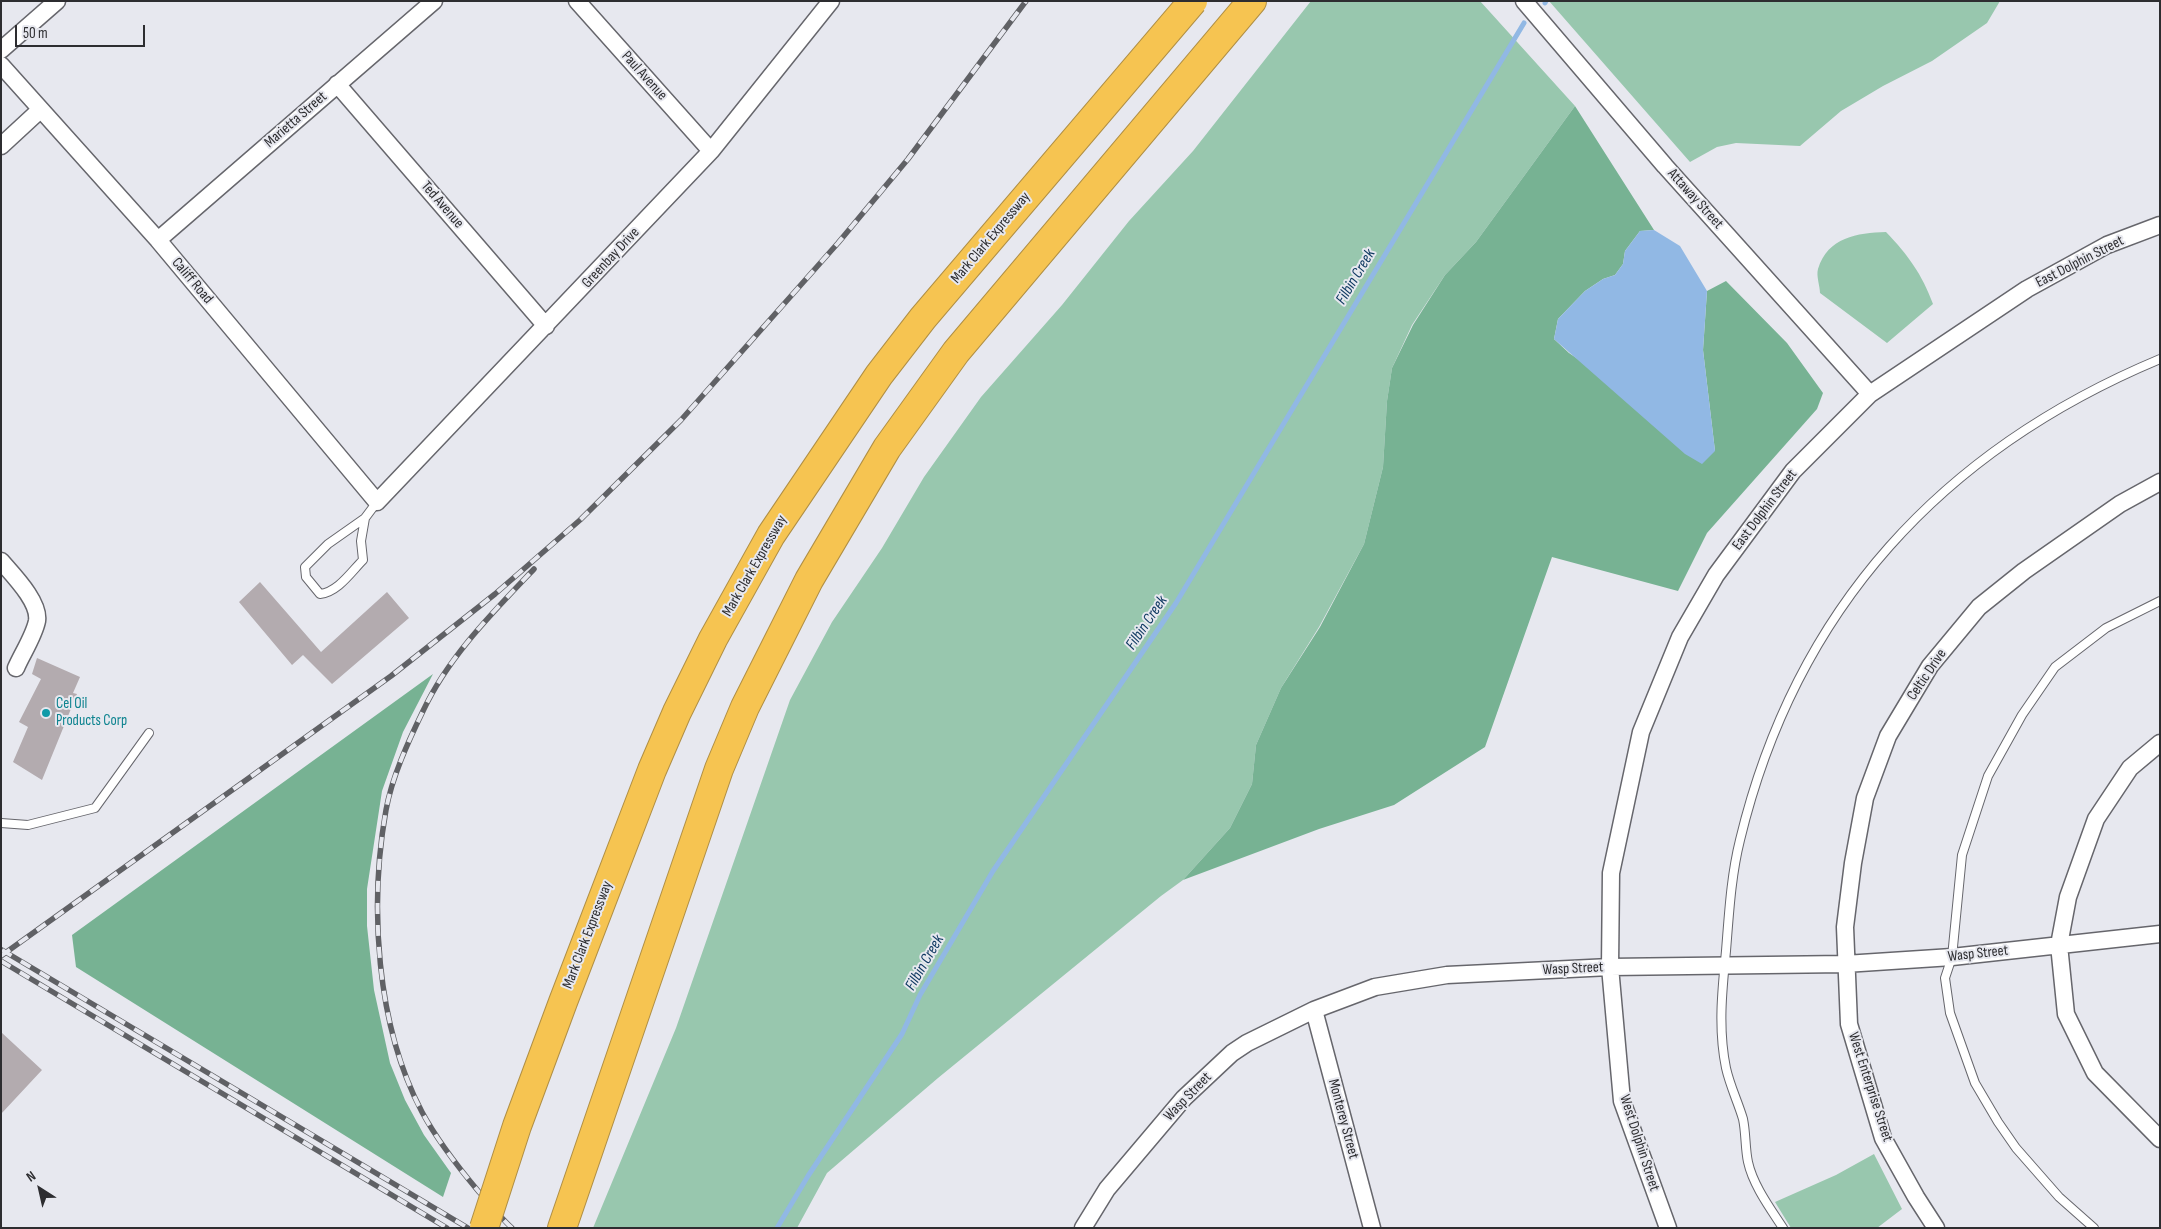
<!DOCTYPE html>
<style>
body{margin:0}
#map{position:relative;width:2161px;height:1229px;overflow:hidden;background:#e7e8ef;font-family:"Sofia Sans Condensed",sans-serif}
canvas{display:block}
.frame{position:absolute;inset:0;border:2px solid #2d2d30;pointer-events:none}
.north{position:absolute;left:15px;top:1164px;width:50px;height:50px;-webkit-text-stroke:4px #e7e8ef;paint-order:stroke;rotate:325deg;font-size:14px;font-weight:700;line-height:20px;text-align:center;color:#2d2d30}
.north::after{content:'';display:block;margin:auto;width:18px;height:22px;background:#2d2d30;clip-path:polygon(50% 0,100% 100%,50% 72%,0 100%)}
.scale{position:absolute;left:15px;top:25px;width:130px;height:22px;box-sizing:border-box;border:2px solid #2d2d30;border-top:0;padding-left:6px;font-size:15px;line-height:18px;white-space:nowrap;color:#2d2d30;-webkit-text-stroke:4px #e7e8ef;paint-order:stroke}
</style>
<div id="map">
<canvas width="2161" height="1229"></canvas>
<div class="frame"></div>
<div class="north">N</div>
<div class="scale">50 m</div>
</div>
<script>
const ctx = document.querySelector('canvas').getContext('2d');
ctx.lineJoin = 'round';
function fill(path, color) { ctx.fillStyle = color; ctx.fill(path, 'evenodd'); }
function trace(path, color, width, dash) { ctx.strokeStyle = color; ctx.lineWidth = width; ctx.lineCap = dash ? 'butt' : 'round'; ctx.setLineDash(dash || []); ctx.stroke(path); }
function label(font, color, halo, rows, align = 'center') {
  ctx.font = font + ' "Sofia Sans Condensed",sans-serif'; ctx.lineWidth = 4; ctx.setLineDash([]); ctx.textBaseline = 'middle'; ctx.strokeStyle = halo; ctx.fillStyle = color; for (const [text, x, y, turn = 0] of rows) {
    ctx.save(); ctx.translate(x, y); ctx.rotate((+turn || 0) * Math.PI / 180); ctx.textAlign = isNaN(turn) ? turn : align; if (halo) ctx.strokeText(text, 0, 0); ctx.fillText(text, 0, 0); ctx.restore();
  }
}
const green = new Path2D(`
 M 1311,1 L 1480,1 L 1575,106 L 1476,242 L 1445,275 L 1412,325 L 1392,368 L 1387,401 L 1383,467 L 1364,544 L 1319,627 L 1281,688 L 1256,745 L 1252,784 L 1230,828 L 1183,880 L 1161,896 L 938,1078 L 827,1173 L 797,1228 L 593,1228 L 676,1028 L 790,700 L 832,622 L 882,548 L 924,477 L 981,397 L 1062,305 L 1129,221 L 1193,151 Z
 M 1549,1 L 2000,1 L 1987,23 L 1932,61 L 1883,86 L 1841,111 L 1800,146 L 1736,143 L 1717,147 L 1690,162 Z
 M 1886,232 C 1908,255 1922,274 1933,304 L 1887,343 L 1820,293 C 1820,286 1816,276 1818,269 C 1828,237 1857,233 1886,232 Z
 M 1874,1154 L 1902,1209 L 1877,1228 L 1791,1228 L 1775,1202 L 1836,1175 Z`);
const forest = new Path2D(`
 M 1575,106 L 1654,230 L 1640,231 L 1625,251 L 1623,264 L 1615,275 L 1603,279 L 1585,291 L 1558,319 L 1554,339 L 1569,353 L 1715,451 L 1703,350 L 1707,291 L 1726,281 L 1787,343 L 1823,393 L 1817,409 L 1707,533 L 1678,591 L 1552,557 L 1485,747 L 1394,805 L 1319,829 L 1183,880 L 1230,828 L 1252,784 L 1256,745 L 1281,688 L 1320,627 L 1364,544 L 1383,467 L 1387,401 L 1392,368 L 1413,325 L 1445,275 L 1476,242 Z
 M 433,674 L 403,732 L 382,791 L 367,889 L 367,926 L 374,990 L 390,1063 L 405,1100 L 424,1135 L 451,1173 L 443,1197 L 76,967 L 72,935 Z`);
const water = new Path2D(`
 M 1654,230 L 1680,246 L 1707,291 L 1703,350 L 1715,451 L 1702,464 L 1685,454 L 1554,339 L 1558,319 L 1585,291 L 1603,279 L 1615,275 L 1623,264 L 1625,251 L 1640,231 Z`);
const stream = new Path2D(`
 M 1545,3 L 1546,1
 M 777,1228 L 808,1176 L 902,1034 L 920,995 L 993,871 L 1176,603 L 1524,23`);
const building = new Path2D(`
 M 260,582 L 321,652 L 387,592 L 409,618 L 332,684 L 303,655 L 292,665 L 239,602 Z
 M 37,658 L 80,677 L 73,693 L 77,694 L 42,780 L 13,762 L 28,727 L 19,722 L 41,679 L 32,674 Z
 M 1,1032 L 42,1070 L 1,1114 Z`);
const service = new Path2D(`
 M 365,518 L 361,541 L 363,560 C 351,572 338,592 320,594 L 306,577 L 305,567 L 328,544 L 365,518 L 377,502
 M 1,823 L 28,825 L 95,808 L 149,733
 M 1783,1228 C 1770,1208 1753,1185 1748,1162 C 1745,1148 1746,1133 1743,1119 C 1738,1102 1730,1086 1726,1068 C 1718,1029 1722,991 1726,951 C 1729,914 1731,876 1740,840 C 1796,608 1942,450 2160,359
 M 2094,1228 L 2059,1197 L 2016,1148 L 1998,1122 L 1975,1083 L 1950,1013 L 1945,978 L 1952,957 L 1962,855 L 1988,776 L 2022,715 L 2055,667 L 2106,628 L 2160,601`);
const minor = new Path2D(`
 M 577,1 L 711,151
 M 1524,1 L 1665,166 L 1870,394
 M 1,50 L 57,1
 M 1,65 L 158,240 L 377,502 L 711,151 L 831,1
 M 337,84 L 546,326
 M 1,146 L 40,110
 M 158,240 L 434,1
 M 1,561 C 13,575 40,602 37,621 C 34,636 22,654 16,668
 M 2160,743 L 2130,768 L 2096,819 L 2068,897 L 2059,945 L 2066,1014 L 2095,1073 L 2160,1139
 M 1314,1010 L 1372,1228
 M 1083,1228 L 1107,1189 L 1184,1098 L 1232,1053 L 1247,1043 L 1314,1010 L 1375,987 L 1447,975 L 1610,967 L 1845,964 L 1952,957 L 2160,934
 M 1668,1228 L 1622,1101 L 1610,967 L 1611,873 L 1641,732 L 1680,637 L 1716,575 L 1793,471 L 1870,394 L 2027,289 L 2107,245 L 2160,225
 M 1936,1228 L 1916,1197 L 1883,1138 L 1849,1024 L 1845,927 L 1853,863 L 1865,798 L 1888,736 L 1930,666 L 1979,607 L 2024,571 L 2120,504 L 2160,482`);
const motorway = new Path2D(`
 M 562,1228 L 719,769 L 745,707 L 809,580 L 887,448 L 956,352 L 1252,1`);
const rail = new Path2D(`
 M 2,950 L 468,1228
 M 1,956 L 391,676 L 495,594 L 580,520 L 681,420 L 838,243 L 908,159 L 1026,1
 M 1,961 L 447,1228
 M 512,1228 C 500,1217 490,1204 479,1192 C 458,1167 437,1140 422,1112 C 376,1025 369,905 386,810 C 392,777 408,742 423,711 C 448,657 493,612 534,569`);
const motorwayBridge = new Path2D(`
 M 484,1228 L 517,1126 L 563,1002 L 652,770 L 677,712 L 713,639 L 771,535 L 879,375 L 923,318 L 1193,1`);
const markers = [
 [46,713,5,"#0f9aa8"]
];
const streetNames = [
 ["Paul Avenue",644,76,48],
 ["Marietta Street",296,120,-41],
 ["Attaway Street",1695,199,48],
 ["Ted Avenue",442,205,49],
 ["Mark Clark Expressway",991,238,-50],
 ["Greenbay Drive",611,258,-47],
 ["East Dolphin Street",2080,262,-27],
 ["Califf Road",192,281,50],
 ["East Dolphin Street",1765,510,-53],
 ["Mark Clark Expressway",755,566,-60],
 ["Celtic Drive",1927,675,-56],
 ["Mark Clark Expressway",588,935,-69],
 ["Wasp Street",1978,954,-6],
 ["Wasp Street",1573,969,-3],
 ["West Enterprise Street",1870,1087,72],
 ["Wasp Street",1188,1097,-46],
 ["Monterey Street",1343,1119,75],
 ["West Dolphin Street",1639,1143,72]
];
const cultureNames = [
 ["Cel Oil",56,704],
 ["Products Corp",56,721]
];
const waterNames = [
 ["Filbin Creek",1356,277,-59],
 ["Filbin Creek",1147,623,-56],
 ["Filbin Creek",925,963,-60]
];
fill(green, '#98c7ae');
fill(forest, '#77b293');
fill(water, '#91b8e4');
trace(stream, '#91b8e4', 5);
fill(building, '#b3abaf');
trace(service, '#66666c', 10);
trace(minor, '#66666c', 19);
trace(motorway, '#b08f45', 30);
trace(service, '#fff', 8);
trace(minor, '#fff', 16);
trace(motorway, '#f6c451', 28);
trace(rail, '#606165', 5.5);
trace(rail, '#e7e8ef', 4, [11]);
trace(motorwayBridge, '#b08f45', 30, []);
trace(motorwayBridge, '#f6c451', 28);
for (const [x, y, r, color] of markers) { const dot = new Path2D(); dot.arc(x, y, r, 0, 2 * Math.PI); ctx.fillStyle = color; ctx.fill(dot); trace(dot, '#e7e8ef', 2); }
label('15px', '#2d2d30', '#e7e8ef', streetNames);
label('15px', '#0d838f', '#e7e8ef', cultureNames, 'left');
label('italic 16px', '#103a62', '#e7e8ef', waterNames);
</script>
